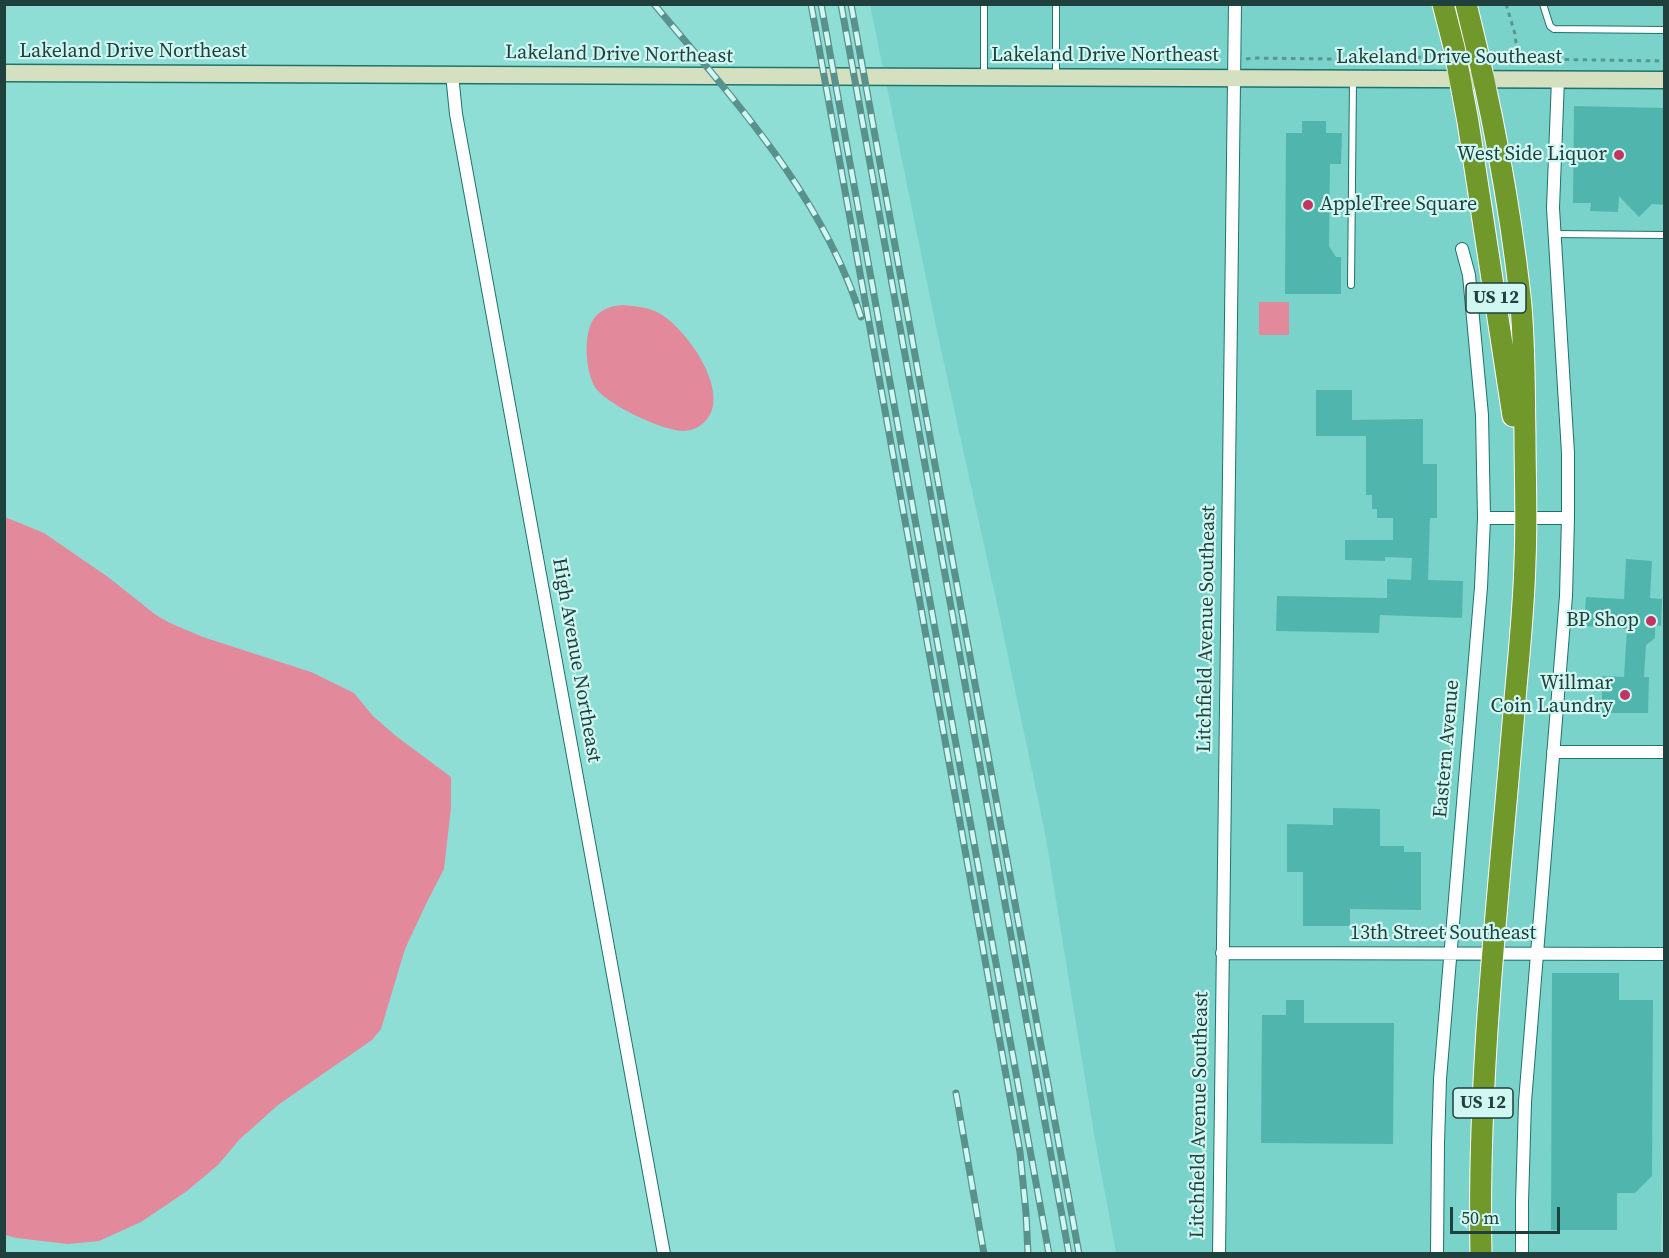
<!DOCTYPE html>
<style>
body{margin:0}
#map{position:relative;width:1669px;height:1258px;overflow:hidden;background:#8fded6;font-family:"Source Serif 4",serif}
canvas{display:block}
.frame{position:absolute;inset:0;border:6px solid #1f403d;pointer-events:none}
.scale{position:absolute;left:1450px;top:1207px;width:110px;height:27px;box-sizing:border-box;border:3px solid #1f403d;border-top:0;padding-left:8px;font-size:18px;line-height:21px;white-space:nowrap;color:#1f403d;-webkit-text-stroke:4px #d1f7f2;paint-order:stroke}
</style>
<div id="map">
<canvas width="1669" height="1258"></canvas>
<div class="frame"></div>
<div class="scale">50 m</div>
</div>
<script>
const ctx = document.querySelector('canvas').getContext('2d');
ctx.lineJoin = 'round';
function fill(path, color) { ctx.fillStyle = color; ctx.fill(path, 'evenodd'); }
function trace(path, color, width, dash) { ctx.strokeStyle = color; ctx.lineWidth = width; ctx.lineCap = dash ? 'butt' : 'round'; ctx.setLineDash(dash || []); ctx.stroke(path); }
function label(font, color, halo, rows, align = 'center') {
  ctx.font = font + ' "Source Serif 4",serif'; ctx.lineWidth = 4.5; ctx.setLineDash([]); ctx.textBaseline = 'middle'; ctx.strokeStyle = halo; ctx.fillStyle = color; for (const [text, x, y, turn = 0] of rows) {
    ctx.save(); ctx.translate(x, y); ctx.rotate((+turn || 0) * Math.PI / 180); ctx.textAlign = isNaN(turn) ? turn : align; if (halo) ctx.strokeText(text, 0, 0); ctx.fillText(text, 0, 0); ctx.restore();
  }
}
const built = new Path2D(`
 M 870,5 L 1664,5 L 1664,1086 L 1661,1253 L 1116,1253 L 1094,1134 L 1045,833 L 997,604 L 938,336 Z`);
const green = new Path2D(`
 M 1259,302 L 1289,302 L 1289,335 L 1259,335 Z
 M 623,305 C 634,306 645,307 655,311 C 685,324 738,399 701,425 C 693,431 684,432 675,430 C 654,426 612,406 598,391 C 585,377 582,332 595,317 C 603,308 612,306 623,305 Z
 M 5,517 L 44,533 L 108,577 L 156,615 L 170,623 L 203,637 L 311,672 L 354,693 L 373,716 L 396,736 L 451,777 L 451,808 L 444,869 L 426,904 L 405,949 L 381,1029 L 372,1040 L 278,1105 L 239,1140 L 218,1165 L 187,1191 L 141,1222 L 99,1241 L 68,1244 L 16,1238 L 5,1235 Z`);
const building = new Path2D(`
 M 1574,106 L 1665,108 L 1665,205 L 1652,204 L 1639,217 L 1619,196 L 1618,212 L 1590,211 L 1591,203 L 1573,203 Z
 M 1302,121 L 1326,121 L 1326,133 L 1342,133 L 1341,164 L 1330,164 L 1329,246 L 1336,257 L 1341,257 L 1341,294 L 1285,294 L 1286,133 L 1302,133 Z
 M 1316,390 L 1352,390 L 1352,420 L 1423,419 L 1423,464 L 1437,464 L 1437,518 L 1430,518 L 1428,580 L 1463,581 L 1462,618 L 1380,615 L 1379,633 L 1276,631 L 1277,596 L 1387,598 L 1387,579 L 1411,580 L 1412,558 L 1385,557 L 1385,561 L 1345,560 L 1345,540 L 1393,540 L 1393,518 L 1377,518 L 1377,509 L 1372,509 L 1372,495 L 1366,495 L 1366,436 L 1316,436 Z
 M 1626,559 L 1652,561 L 1650,598 L 1662,599 L 1661,626 L 1655,625 L 1655,638 L 1646,645 L 1644,677 L 1649,677 L 1648,713 L 1602,713 L 1602,676 L 1624,677 L 1627,629 L 1584,626 L 1586,597 L 1624,599 Z
 M 1333,808 L 1380,809 L 1380,846 L 1404,846 L 1404,852 L 1421,852 L 1421,910 L 1350,909 L 1350,926 L 1303,926 L 1303,872 L 1287,872 L 1287,824 L 1333,825 Z
 M 1552,973 L 1619,973 L 1619,1000 L 1653,1000 L 1652,1176 L 1635,1193 L 1617,1193 L 1617,1230 L 1551,1230 Z
 M 1286,1000 L 1304,1000 L 1304,1023 L 1394,1023 L 1393,1144 L 1261,1143 L 1262,1015 L 1286,1015 Z`);
const path = new Path2D(`
 M 1506,4 L 1515,34 L 1517,53
 M 1494,53 L 1517,53 L 1530,59 L 1664,61
 M 1246,59 L 1253,58 L 1412,60 L 1430,53 L 1439,53`);
const lane = new Path2D(`
 M 1056,4 L 1056,77
 M 1543,4 L 1550,26 L 1554,29 L 1664,30
 M 984,77 L 984,4
 M 1554,234 L 1664,235
 M 1351,285 L 1353,79`);
const street = new Path2D(`
 M 452,74 L 456,114 L 664,1254
 M 1484,518 L 1568,518
 M 1553,752 L 1664,752
 M 1222,953 L 1664,954
 M 1219,1254 L 1235,4
 M 1437,1254 L 1438,1144 L 1440,1079 L 1481,587 L 1484,518 L 1482,415 L 1469,275 L 1462,249
 M 1522,1254 L 1522,1202 L 1525,1102 L 1566,596 L 1568,518 L 1568,453 L 1553,208 L 1558,79`);
const secondary = new Path2D(`
 M 4,73 L 1664,80`);
const highway = new Path2D(`
 M 1443,4 L 1454,47 L 1468,122 L 1513,416
 M 1466,4 C 1490,100 1509,198 1520,296 C 1525,342 1524,388 1525,435 C 1525,477 1527,519 1525,561 C 1524,607 1519,653 1515,699 C 1500,884 1477,1068 1481,1254`);
const rail = new Path2D(`
 M 654,4 C 734,100 823,196 861,317
 M 811,4 L 1020,1152 L 1026,1213 L 1028,1254
 M 821,4 L 1049,1254
 M 841,4 L 1069,1254
 M 851,4 L 1079,1254
 M 956,1093 L 984,1254`);
const markers = [
 [1619,155,6,"#c33560"],
 [1308,205,6,"#c33560"],
 [1651,621,6,"#c33560"],
 [1625,695,6,"#c33560"]
];
const shields = [
 [1496,298,60],
 [1483,1103,60]
];
const shieldNames = [
 ["US 12",1496,298],
 ["US 12",1483,1103]
];
const streetNames = [
 ["Lakeland Drive Northeast",133,52],
 ["Lakeland Drive Northeast",619,55,1],
 ["Lakeland Drive Northeast",1105,56],
 ["Lakeland Drive Southeast",1449,58],
 ["Litchfield Avenue Southeast",1207,629,-89],
 ["High Avenue Northeast",576,660,80],
 ["Eastern Avenue",1447,749,-85],
 ["13th Street Southeast",1443,934],
 ["Litchfield Avenue Southeast",1200,1115,-89]
];
const poiNames = [
 ["West Side Liquor",1607,155],
 ["AppleTree Square",1320,205,"left"],
 ["BP Shop",1639,621],
 ["Willmar",1613,684],
 ["Coin Laundry",1613,707]
];
fill(built, '#79d3ca');
fill(green, '#e28a9c');
fill(building, '#50b6ad');
trace(lane, '#1e736c', 8);
trace(street, '#1e736c', 14);
trace(secondary, '#1e736c', 19);
trace(highway, '#fff', 23);
trace(path, '#5b958f', 3, [4.5, 4.5]);
trace(lane, '#fff', 6);
trace(street, '#fff', 12);
trace(secondary, '#d4e0bf', 16);
trace(highway, '#71982a', 21);
trace(rail, '#59928d', 7);
trace(rail, '#d1f7f2', 4.5, [14]);
for (const [x, y, r, color] of markers) { const dot = new Path2D(); dot.arc(x, y, r, 0, 2 * Math.PI); ctx.fillStyle = color; ctx.fill(dot); trace(dot, '#d1f7f2', 2); }
for (const [x, y, w] of shields) { const box = new Path2D(); box.roundRect(x - w / 2, y - 15, w, 30, 4.5); ctx.fillStyle = '#d1f7f2'; ctx.fill(box); trace(box, '#1f403d', 1.5); }
label('bold 18px', '#1f403d', null, shieldNames);
label('20px', '#1f403d', '#d1f7f2', streetNames);
label('20px', '#1f403d', '#d1f7f2', poiNames, 'right');
</script>
